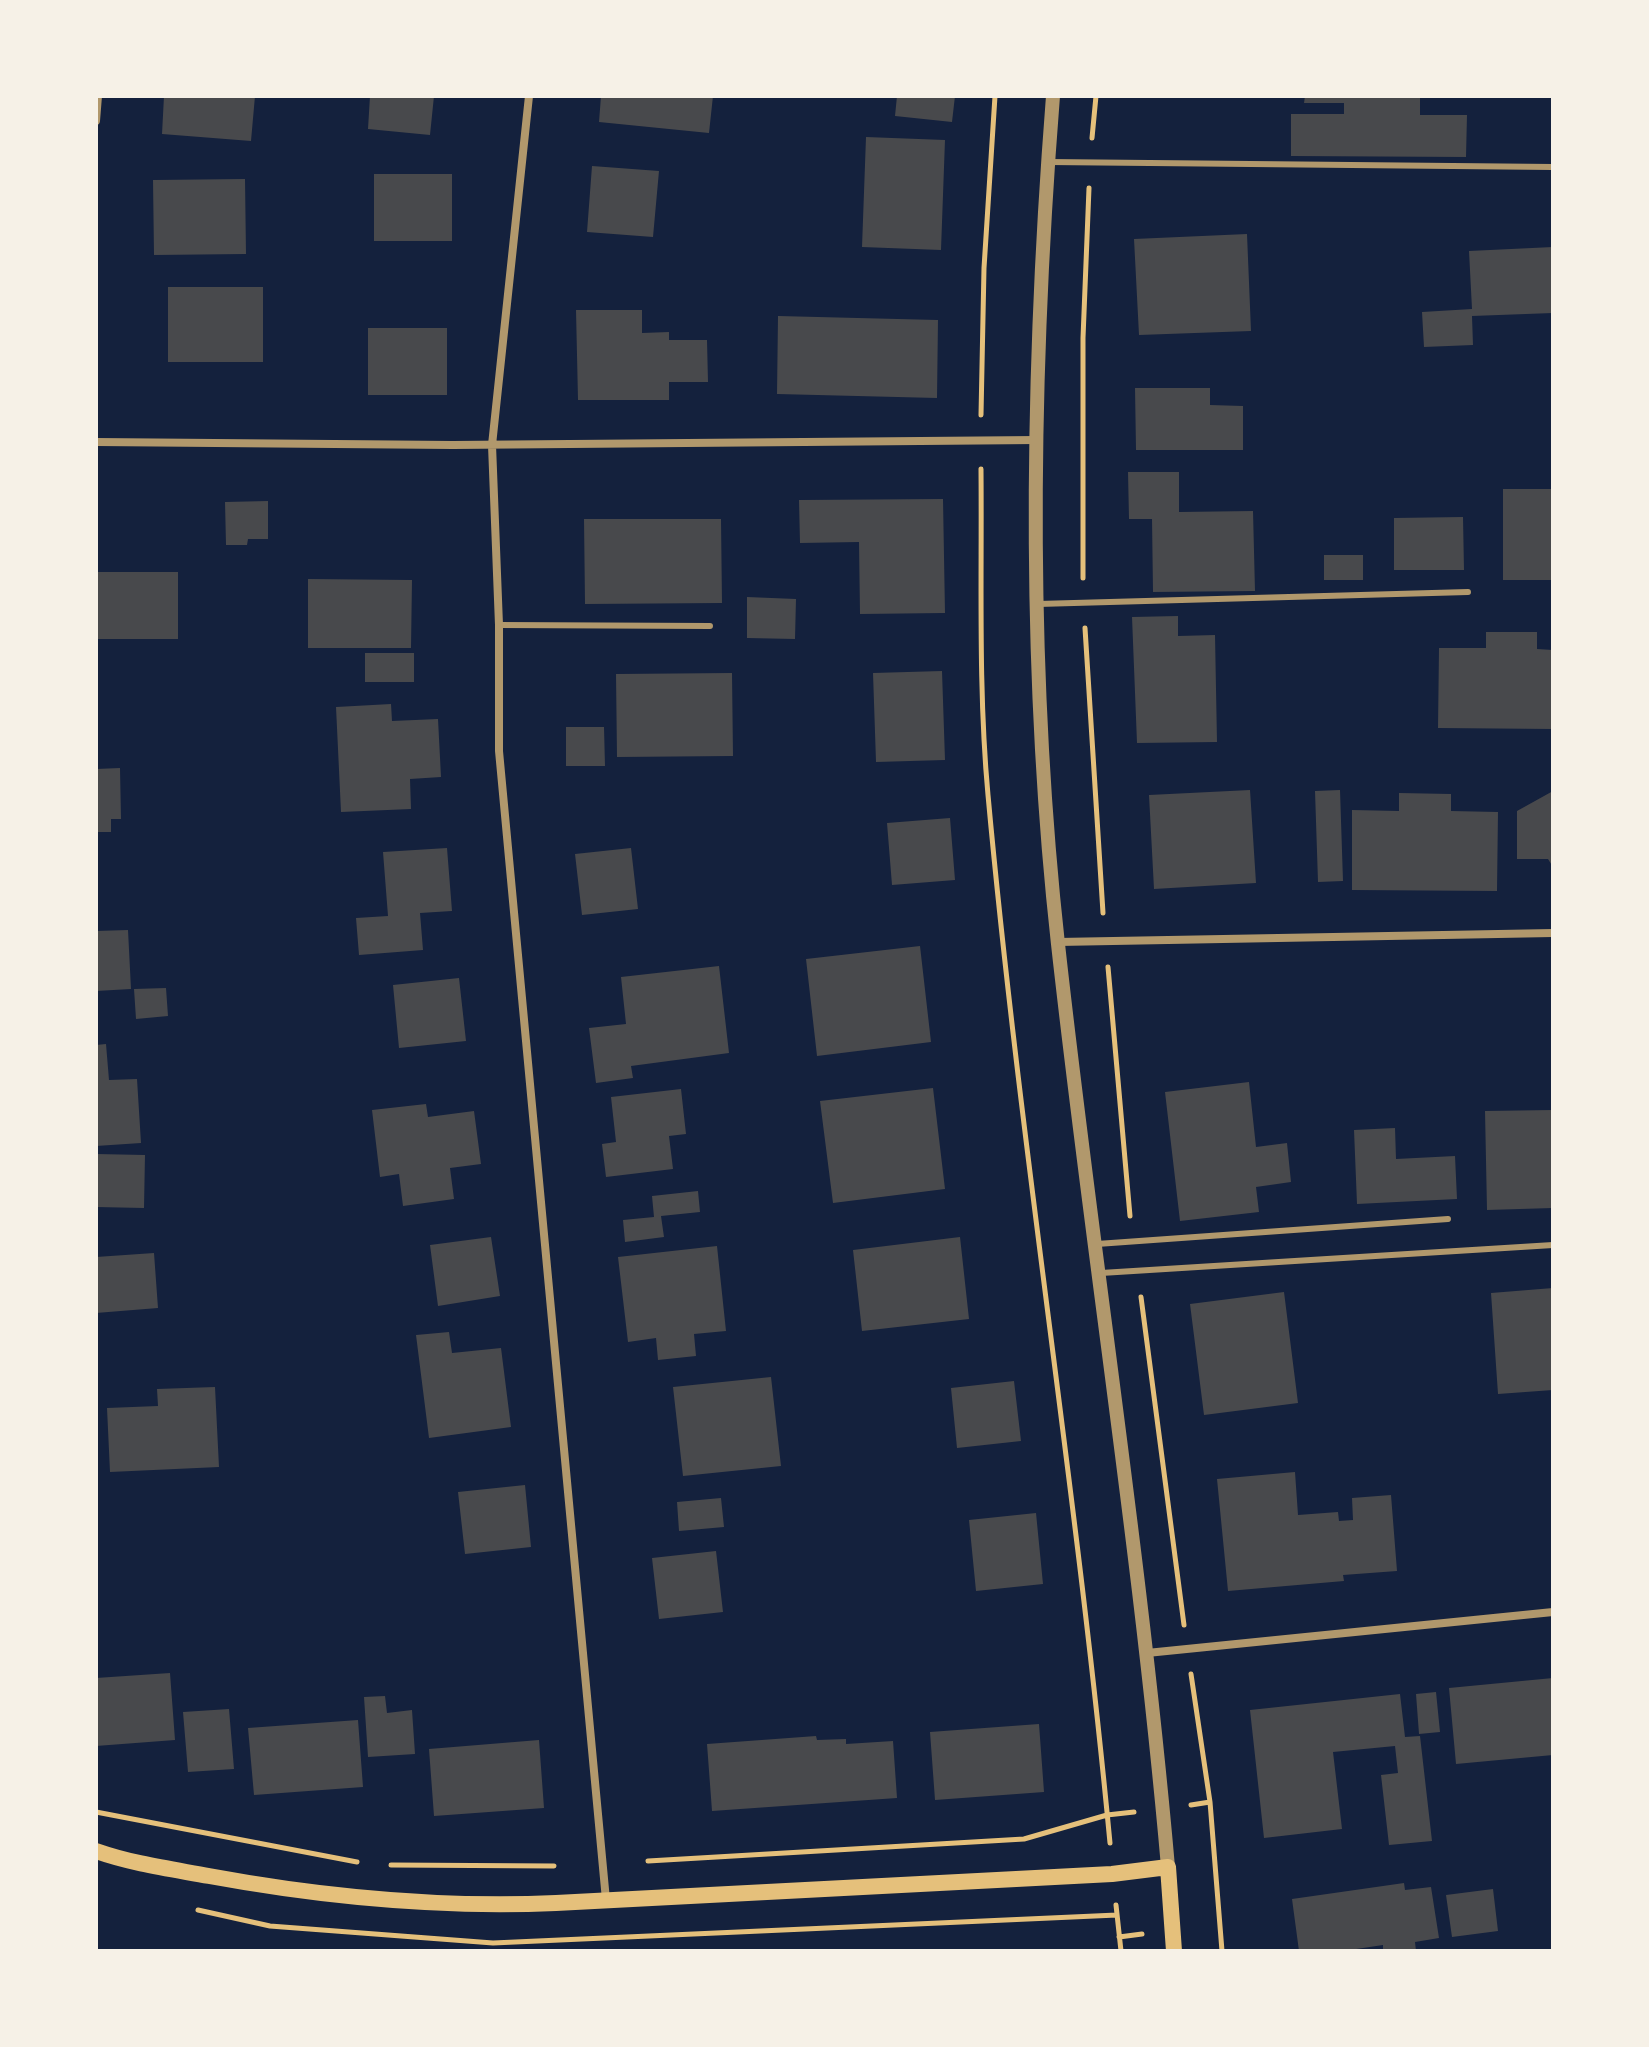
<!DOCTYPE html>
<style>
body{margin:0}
#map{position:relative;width:1649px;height:2047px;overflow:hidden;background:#14213d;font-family:Inter,sans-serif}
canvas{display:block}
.frame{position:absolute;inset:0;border:98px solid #f6f1e7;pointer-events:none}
</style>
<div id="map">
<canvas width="1649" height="2047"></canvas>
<div class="frame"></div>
</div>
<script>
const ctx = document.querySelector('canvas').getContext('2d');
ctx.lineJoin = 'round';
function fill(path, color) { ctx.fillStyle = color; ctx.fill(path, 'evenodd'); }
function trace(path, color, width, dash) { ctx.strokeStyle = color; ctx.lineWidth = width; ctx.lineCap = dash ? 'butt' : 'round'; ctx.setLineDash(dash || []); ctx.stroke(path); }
const building = new Path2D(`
 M 164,96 L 255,96 L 251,141 L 162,134 Z
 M 370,96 L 434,96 L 430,135 L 368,129 Z
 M 601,96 L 713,96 L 709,133 L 599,122 Z
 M 897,96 L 955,96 L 952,122 L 895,116 Z
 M 1305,96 L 1420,96 L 1420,115 L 1467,115 L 1466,157 L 1291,156 L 1291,114 L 1344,114 L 1344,103 L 1304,103 Z
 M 866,137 L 945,140 L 941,250 L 862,247 Z
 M 592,166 L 659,171 L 653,237 L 587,232 Z
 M 374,174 L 452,174 L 452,241 L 374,241 Z
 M 245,179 L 246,254 L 154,255 L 153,180 Z
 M 1247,234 L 1251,331 L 1139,335 L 1134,239 Z
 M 1553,247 L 1553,313 L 1472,316 L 1473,345 L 1424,347 L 1422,312 L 1472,309 L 1469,251 Z
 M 168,287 L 263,287 L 263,362 L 168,362 Z
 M 576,310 L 642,310 L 642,333 L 669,332 L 669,340 L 707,340 L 708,382 L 669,382 L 669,400 L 578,400 Z
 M 778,316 L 938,320 L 937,398 L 777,394 Z
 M 368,328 L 447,328 L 447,395 L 368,395 Z
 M 1135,388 L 1210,388 L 1210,405 L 1243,406 L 1243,450 L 1136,450 Z
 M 1128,472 L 1179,472 L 1179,512 L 1253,511 L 1255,591 L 1153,592 L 1152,519 L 1129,519 Z
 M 1503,489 L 1553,489 L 1553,580 L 1503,580 Z
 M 943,499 L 945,613 L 860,614 L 859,542 L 800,543 L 799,500 Z
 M 268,501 L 268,539 L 248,539 L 247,545 L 226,545 L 225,502 Z
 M 1463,517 L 1464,570 L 1394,570 L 1394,518 Z
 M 584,519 L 721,519 L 722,603 L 585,604 Z
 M 1324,555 L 1363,555 L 1363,580 L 1324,580 Z
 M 96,572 L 178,572 L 178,639 L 96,639 Z
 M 308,579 L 412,580 L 411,648 L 308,648 Z
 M 747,597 L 796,599 L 795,639 L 747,638 Z
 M 1178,616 L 1178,636 L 1215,635 L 1217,742 L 1137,743 L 1132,617 Z
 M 1486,632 L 1537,632 L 1537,649 L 1553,650 L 1553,729 L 1438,728 L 1439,648 L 1486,648 Z
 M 365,653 L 414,653 L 414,682 L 365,682 Z
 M 942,671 L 945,760 L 876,762 L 873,673 Z
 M 732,673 L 733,756 L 617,757 L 616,674 Z
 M 391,704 L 392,721 L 438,719 L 441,777 L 410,779 L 411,809 L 341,812 L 336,707 Z
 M 566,727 L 604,727 L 605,766 L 566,766 Z
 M 120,768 L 121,819 L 111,819 L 111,832 L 96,832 L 96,769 Z
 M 1250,790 L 1256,883 L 1154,889 L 1149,795 Z
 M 1340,790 L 1343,881 L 1318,882 L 1315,791 Z
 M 1553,791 L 1553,867 L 1548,859 L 1517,859 L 1517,811 Z
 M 1399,793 L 1451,794 L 1451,811 L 1498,812 L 1497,891 L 1352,890 L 1352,810 L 1399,811 Z
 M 950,818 L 955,880 L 892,885 L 887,823 Z
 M 447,848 L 452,911 L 420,913 L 423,950 L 359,955 L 356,918 L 388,916 L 383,852 Z
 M 631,848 L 638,909 L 582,915 L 575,854 Z
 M 128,930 L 131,989 L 96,991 L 96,931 Z
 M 920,946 L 931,1042 L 817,1056 L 806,959 Z
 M 719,966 L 729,1053 L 631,1066 L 633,1078 L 596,1083 L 589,1028 L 626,1024 L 621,977 Z
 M 459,978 L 466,1041 L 399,1048 L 393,985 Z
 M 166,988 L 168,1016 L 136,1019 L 134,989 Z
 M 106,1044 L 109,1080 L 137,1079 L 141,1143 L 96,1146 L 96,1045 Z
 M 1249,1082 L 1256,1147 L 1287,1143 L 1291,1182 L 1256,1187 L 1259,1212 L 1180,1221 L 1165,1092 Z
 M 933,1088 L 945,1189 L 833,1203 L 820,1101 Z
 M 681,1089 L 686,1134 L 669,1136 L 673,1169 L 606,1177 L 602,1144 L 616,1142 L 611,1097 Z
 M 426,1104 L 428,1117 L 474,1111 L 481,1164 L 450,1168 L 454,1199 L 403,1206 L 399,1174 L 380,1177 L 372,1110 Z
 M 1553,1110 L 1553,1208 L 1487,1210 L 1485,1111 Z
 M 1395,1128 L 1396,1159 L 1455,1156 L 1457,1199 L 1357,1204 L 1354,1130 Z
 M 96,1154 L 145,1155 L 144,1208 L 96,1207 Z
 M 698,1191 L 700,1212 L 661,1216 L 664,1237 L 625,1242 L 623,1220 L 654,1217 L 652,1196 Z
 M 491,1237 L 500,1296 L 438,1306 L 430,1245 Z
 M 960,1237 L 969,1319 L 862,1331 L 853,1250 Z
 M 717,1246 L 726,1331 L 694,1334 L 696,1356 L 658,1360 L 656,1338 L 628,1342 L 618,1257 Z
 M 154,1253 L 158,1308 L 96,1313 L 96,1257 Z
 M 1553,1288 L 1553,1390 L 1498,1394 L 1491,1293 Z
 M 1284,1292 L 1298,1403 L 1204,1415 L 1190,1304 Z
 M 449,1332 L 452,1353 L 501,1348 L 511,1427 L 429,1438 L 416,1335 Z
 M 771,1377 L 781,1466 L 683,1476 L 673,1387 Z
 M 1014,1381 L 1021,1441 L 957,1448 L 951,1388 Z
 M 215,1387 L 219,1467 L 110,1472 L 107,1408 L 158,1406 L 157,1389 Z
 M 1295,1472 L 1298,1515 L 1338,1512 L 1339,1521 L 1353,1520 L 1352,1498 L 1391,1495 L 1397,1571 L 1343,1575 L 1344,1581 L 1228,1591 L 1217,1479 Z
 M 525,1485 L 531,1547 L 465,1554 L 458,1492 Z
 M 721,1498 L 724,1527 L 679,1531 L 677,1502 Z
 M 1036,1513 L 1043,1584 L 976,1591 L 969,1520 Z
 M 716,1551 L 723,1612 L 659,1619 L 652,1558 Z
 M 170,1673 L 175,1740 L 96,1746 L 96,1678 Z
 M 1553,1678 L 1553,1755 L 1456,1764 L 1449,1688 Z
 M 1436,1692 L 1440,1732 L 1419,1734 L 1416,1694 Z
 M 1400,1694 L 1405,1737 L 1420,1736 L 1432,1841 L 1389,1845 L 1381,1775 L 1398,1773 L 1395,1746 L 1333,1752 L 1342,1829 L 1264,1838 L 1250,1710 Z
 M 385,1696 L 387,1713 L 412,1710 L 415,1754 L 368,1757 L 364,1697 Z
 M 229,1709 L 234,1769 L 188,1772 L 183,1712 Z
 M 358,1720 L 363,1787 L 254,1795 L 248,1728 Z
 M 1039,1724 L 1044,1792 L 935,1800 L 930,1732 Z
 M 816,1736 L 817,1740 L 846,1739 L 846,1744 L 893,1741 L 897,1798 L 712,1811 L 707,1744 Z
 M 539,1740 L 544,1808 L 434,1816 L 429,1749 Z
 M 1404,1883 L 1405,1890 L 1431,1887 L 1439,1938 L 1415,1942 L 1416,1951 L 1383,1951 L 1383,1945 L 1343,1951 L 1299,1951 L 1292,1899 Z
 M 1493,1889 L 1498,1931 L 1452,1937 L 1446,1895 Z`);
const path = new Path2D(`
 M 1092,138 L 1096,96
 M 981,415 L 984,268 L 995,96
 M 981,469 C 982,577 978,687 988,795 C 1020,1145 1077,1493 1110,1843
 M 1083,578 L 1083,338 L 1089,188
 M 1085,628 L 1103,913
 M 1108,967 L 1130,1216
 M 1141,1297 L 1184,1625
 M 1191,1674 L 1210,1802 L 1222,1951
 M 1191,1805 L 1210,1802
 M 96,1812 L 357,1862
 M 648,1861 L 1024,1839 L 1107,1815 L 1134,1812
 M 391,1865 L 554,1866
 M 1116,1905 L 1121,1951
 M 198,1910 L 270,1926 L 493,1943 L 1117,1915
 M 1119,1937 L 1142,1934`);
const service = new Path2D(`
 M 1049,162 L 1553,167
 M 1038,604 L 1468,592
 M 499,625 L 710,626
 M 1097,1244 L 1448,1219
 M 1101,1273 L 1553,1245`);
const minor = new Path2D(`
 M 529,96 L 492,445 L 499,625 L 499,751 L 606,1900
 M 96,121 L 98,96
 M 96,442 L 453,445 L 1037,440
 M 1058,942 L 1553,933
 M 1147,1653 L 1553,1612`);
const tertiary = new Path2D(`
 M 1053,96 C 1031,376 1027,664 1058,944 C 1092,1252 1141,1558 1168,1867`);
const secondary = new Path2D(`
 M 96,1851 C 133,1864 171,1869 209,1876 C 323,1897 441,1908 556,1903 L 1112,1874 L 1168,1867 L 1174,1951`);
fill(building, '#48494c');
trace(path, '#e5c07b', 5);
trace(service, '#b1986c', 6);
trace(minor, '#b1986c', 8);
trace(tertiary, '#b1986c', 14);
trace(secondary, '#e5c07b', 16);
</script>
